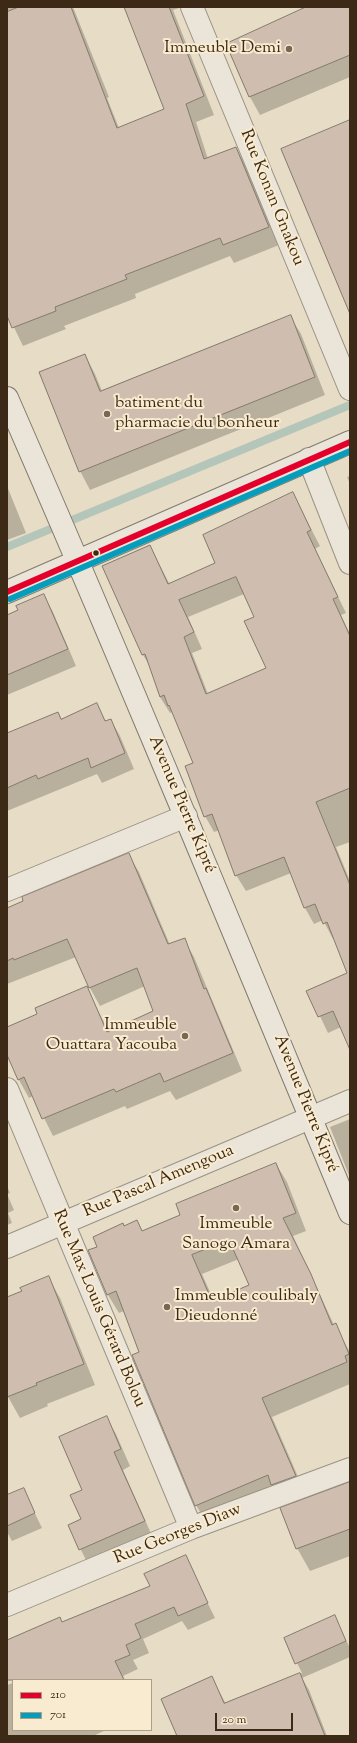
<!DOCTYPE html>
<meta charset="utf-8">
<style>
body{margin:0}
#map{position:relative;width:357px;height:1743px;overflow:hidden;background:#e7dcc5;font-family:"Sorts Mill Goudy",serif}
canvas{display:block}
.frame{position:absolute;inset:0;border:8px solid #3d2a16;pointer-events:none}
.legend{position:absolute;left:12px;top:1679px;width:140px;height:52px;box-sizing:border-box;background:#f8ebd0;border:1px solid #ad9e86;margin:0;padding:5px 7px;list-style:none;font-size:12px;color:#3d2a16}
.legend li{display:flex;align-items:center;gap:8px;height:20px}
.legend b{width:20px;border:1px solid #ad9e86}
.scale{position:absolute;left:215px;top:1713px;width:78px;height:18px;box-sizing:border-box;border:2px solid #3d2a16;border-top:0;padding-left:5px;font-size:12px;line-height:14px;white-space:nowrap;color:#3d2a16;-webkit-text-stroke:3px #f8ebd0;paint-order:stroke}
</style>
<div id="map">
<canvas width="357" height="1743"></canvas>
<div class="frame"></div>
<ul class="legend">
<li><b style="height:5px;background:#e4002b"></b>210</li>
<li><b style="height:5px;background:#069cbc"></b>701</li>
</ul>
<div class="scale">20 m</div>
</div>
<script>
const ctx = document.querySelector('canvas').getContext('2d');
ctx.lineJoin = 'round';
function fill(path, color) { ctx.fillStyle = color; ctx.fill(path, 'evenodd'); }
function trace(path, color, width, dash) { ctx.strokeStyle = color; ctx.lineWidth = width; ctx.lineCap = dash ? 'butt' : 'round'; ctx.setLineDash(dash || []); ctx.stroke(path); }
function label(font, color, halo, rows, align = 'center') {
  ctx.font = font + ' "Sorts Mill Goudy",serif'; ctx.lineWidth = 4; ctx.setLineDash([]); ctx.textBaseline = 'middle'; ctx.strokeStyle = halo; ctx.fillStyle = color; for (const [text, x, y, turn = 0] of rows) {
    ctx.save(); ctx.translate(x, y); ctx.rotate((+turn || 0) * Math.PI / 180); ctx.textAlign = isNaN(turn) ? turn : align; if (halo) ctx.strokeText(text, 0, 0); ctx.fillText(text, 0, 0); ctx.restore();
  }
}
const shadow = new Path2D(`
 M 7,7 L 73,7 L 109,97 L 107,98 L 119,128 L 165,109 L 125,7 L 182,7 L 173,10 L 214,115 L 196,122 L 208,159 L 236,148 L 246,166 L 279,245 L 234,263 L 230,256 L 135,294 L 136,298 L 64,326 L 66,329 L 23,346 L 7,313 Z
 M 309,7 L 350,7 L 350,77 L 260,115 L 250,97 L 227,44 Z
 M 290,316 L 301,334 L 325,395 L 90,490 L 80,471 L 85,355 L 95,374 L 102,391 Z
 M 350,476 L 350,484 L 347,477 Z
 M 7,486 L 26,533 L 7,540 Z
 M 293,494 L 320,546 L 315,549 L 346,613 L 341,615 L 350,634 L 350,842 L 336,847 L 350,881 L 350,1045 L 341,1027 L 328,1033 L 308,991 L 348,974 L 335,939 L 333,939 L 323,920 L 314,924 L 305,908 L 291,873 L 246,891 L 236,875 L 220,830 L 214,832 L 205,816 L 194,764 L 172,712 L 170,713 L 160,697 L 151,668 L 143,655 L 150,546 L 170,585 L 217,564 ZM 244,594 L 255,617 L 267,668 L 208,694 L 192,653 L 202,649 L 188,617 Z
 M 44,596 L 53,612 L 76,666 L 7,695 L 7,616 Z
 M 97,705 L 106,722 L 111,720 L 120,736 L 134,769 L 102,783 L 97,774 L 7,811 L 7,734 L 58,713 L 62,720 Z
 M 128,854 L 139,872 L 170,945 L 184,940 L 194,957 L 242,1071 L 176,1100 L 170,1091 L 127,1109 L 125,1106 L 53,1136 L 33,1096 L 29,1098 L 19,1080 L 7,1053 L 7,1028 L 39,1014 L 86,987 L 109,1032 L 155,1012 L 145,986 L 100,1006 L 90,988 L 76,957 L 7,984 L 7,909 Z
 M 350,1119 L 350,1178 L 330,1127 Z
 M 276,1164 L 287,1182 L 306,1231 L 293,1236 L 334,1325 L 350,1352 L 350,1384 L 272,1417 L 306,1495 L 207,1524 L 196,1505 L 124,1311 L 119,1313 L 108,1295 L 98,1247 L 124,1227 L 137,1221 L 143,1232 L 181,1216 ZM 239,1259 L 250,1285 L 214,1301 L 202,1274 Z
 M 7,1186 L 10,1193 L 7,1194 L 14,1210 L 8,1213 L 12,1223 L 7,1225 Z
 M 48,1277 L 60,1298 L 95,1385 L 47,1404 L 48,1406 L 20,1418 L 7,1395 L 7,1298 L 23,1292 Z
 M 106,1418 L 116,1434 L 130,1466 L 123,1470 L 153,1538 L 89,1566 L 69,1526 L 82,1520 Z
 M 350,1483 L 350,1556 L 310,1571 L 297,1548 Z
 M 23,1489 L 42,1528 L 12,1541 L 7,1532 L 7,1496 Z
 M 185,1557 L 215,1618 L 188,1630 L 182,1621 L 143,1639 L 149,1653 L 133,1660 L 138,1669 L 123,1676 L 125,1680 L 20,1680 L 62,1623 L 151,1587 Z
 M 334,1616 L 350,1648 L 350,1657 L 302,1678 L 309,1690 L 327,1736 L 178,1736 L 212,1678 L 226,1704 L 302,1673 L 285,1639 Z
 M 13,1683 L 13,1730 L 106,1730 L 93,1736 L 7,1736 L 7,1685 Z`);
const stream = new Path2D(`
 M 7,547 L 350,405`);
const building = new Path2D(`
 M 19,7 L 71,7 L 117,128 L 164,109 L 124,7 L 169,7 L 204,96 L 186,104 L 204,159 L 236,147 L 269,227 L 223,245 L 220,238 L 125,275 L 127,279 L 55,307 L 56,311 L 12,328 L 7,316 L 7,12 Z
 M 306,7 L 350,7 L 350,55 L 249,97 L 226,44 Z
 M 350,120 L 350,314 L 281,149 Z
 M 291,315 L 315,377 L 79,472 L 39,372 L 85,354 L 100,391 Z
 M 293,492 L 311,530 L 307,532 L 338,597 L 333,599 L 350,636 L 350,788 L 316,802 L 350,885 L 350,1050 L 333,1011 L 318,1017 L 306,991 L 347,973 L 327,922 L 323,924 L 315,904 L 304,908 L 284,857 L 235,876 L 212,814 L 204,817 L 185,766 L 193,763 L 169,705 L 168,706 L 164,695 L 160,697 L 145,654 L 142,655 L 102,566 L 150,545 L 168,584 L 215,563 L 203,535 ZM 236,577 L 254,617 L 244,621 L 266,668 L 206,694 L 184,637 L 194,632 L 179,600 Z
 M 44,594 L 68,649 L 7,675 L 7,615 L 18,610 L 16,606 Z
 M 97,703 L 105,721 L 111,719 L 125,753 L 91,768 L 88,758 L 38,779 L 36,775 L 7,788 L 7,733 L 58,712 L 61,719 Z
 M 129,853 L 168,944 L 185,938 L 204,989 L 206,988 L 233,1053 L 164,1082 L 160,1073 L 116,1092 L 114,1089 L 42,1119 L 24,1077 L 18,1080 L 7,1055 L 7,1027 L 37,1014 L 35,1008 L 87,986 L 107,1032 L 153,1011 L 137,968 L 89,988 L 67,939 L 14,960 L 13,958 L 7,961 L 7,908 L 23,901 L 22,897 Z
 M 276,1163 L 296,1213 L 283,1218 L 311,1274 L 332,1325 L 336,1323 L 349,1354 L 345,1356 L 347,1362 L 262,1398 L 296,1476 L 271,1485 L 268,1475 L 195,1506 L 132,1355 L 139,1352 L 116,1291 L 107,1295 L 88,1250 L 97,1247 L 93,1237 L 123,1223 L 124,1226 L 137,1220 L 142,1231 L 180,1215 L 176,1204 ZM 229,1240 L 249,1285 L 212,1301 L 192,1255 Z
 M 49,1276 L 84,1364 L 36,1383 L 37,1385 L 7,1397 L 7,1297 L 22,1291 L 20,1288 Z
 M 107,1416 L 121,1449 L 114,1452 L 145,1521 L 79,1550 L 68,1525 L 81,1519 L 70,1495 L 82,1490 L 59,1437 Z
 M 350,1482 L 350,1529 L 296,1549 L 280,1508 Z
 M 24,1488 L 35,1513 L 7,1526 L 7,1495 Z
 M 186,1555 L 208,1603 L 178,1616 L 174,1607 L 135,1624 L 141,1638 L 126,1645 L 130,1655 L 115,1661 L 124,1680 L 7,1680 L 7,1640 L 60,1617 L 62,1622 L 150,1586 L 144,1574 Z
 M 335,1615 L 346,1641 L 295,1664 L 284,1638 Z
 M 300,1673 L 325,1736 L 177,1736 L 161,1699 L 212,1676 L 224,1703 Z`);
const street = new Path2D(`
 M 192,7 L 350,389
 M 309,459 L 350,563
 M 7,890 L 186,816
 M 7,1089 L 191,1528
 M 7,1247 L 350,1101
 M 7,1605 L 191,1528 L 350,1469`);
const secondary = new Path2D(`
 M 7,398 C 125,668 237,941 350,1213
 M 7,592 L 350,442`);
const bus1 = new Path2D(`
 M 7,592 L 350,442`);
const bus2 = new Path2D(`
 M 10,599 L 350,451`);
const markers = [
 [289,49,4,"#786853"],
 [107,414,4,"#786853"],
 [96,553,3.5,"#3d2a16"],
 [185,1036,4,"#786853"],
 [236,1208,4,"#786853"],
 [167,1307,4,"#786853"]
];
const poiNames = [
 ["Immeuble Demi",281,49],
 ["batiment du",115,404,"left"],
 ["pharmacie du bonheur",115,424,"left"],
 ["Immeuble",177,1026],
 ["Ouattara Yacouba",177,1046],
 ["Immeuble",236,1225,"center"],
 ["Sanogo Amara",236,1245,"center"],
 ["Immeuble coulibaly",175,1297,"left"],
 ["Dieudonné",175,1317,"left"]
];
const streetNames = [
 ["Rue Konan Gnakou",271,198,68],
 ["Avenue Pierre Kipré",181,805,67],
 ["Avenue Pierre Kipré",305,1104,68],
 ["Rue Pascal Amengoua",159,1182,-23],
 ["Rue Max Louis Gérard Bolou",98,1309,67],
 ["Rue Georges Diaw",178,1535,-22]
];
fill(shadow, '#0003');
trace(stream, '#b4c5ba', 8);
fill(building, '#cfbdaf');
trace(building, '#827a6c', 1);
trace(street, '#9b9283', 24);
trace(secondary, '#827a6c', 24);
trace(street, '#eae4d9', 22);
trace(secondary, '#eae4d9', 22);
trace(bus1, '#e4002b', 6);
trace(bus2, '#069cbc', 6);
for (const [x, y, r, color] of markers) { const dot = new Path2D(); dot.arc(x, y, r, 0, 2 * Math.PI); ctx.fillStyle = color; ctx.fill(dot); trace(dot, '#f8ebd0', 1.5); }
label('17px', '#3d2a16', '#f8ebd0', poiNames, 'right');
label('17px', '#3d2a16', '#f8ebd0', streetNames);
</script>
